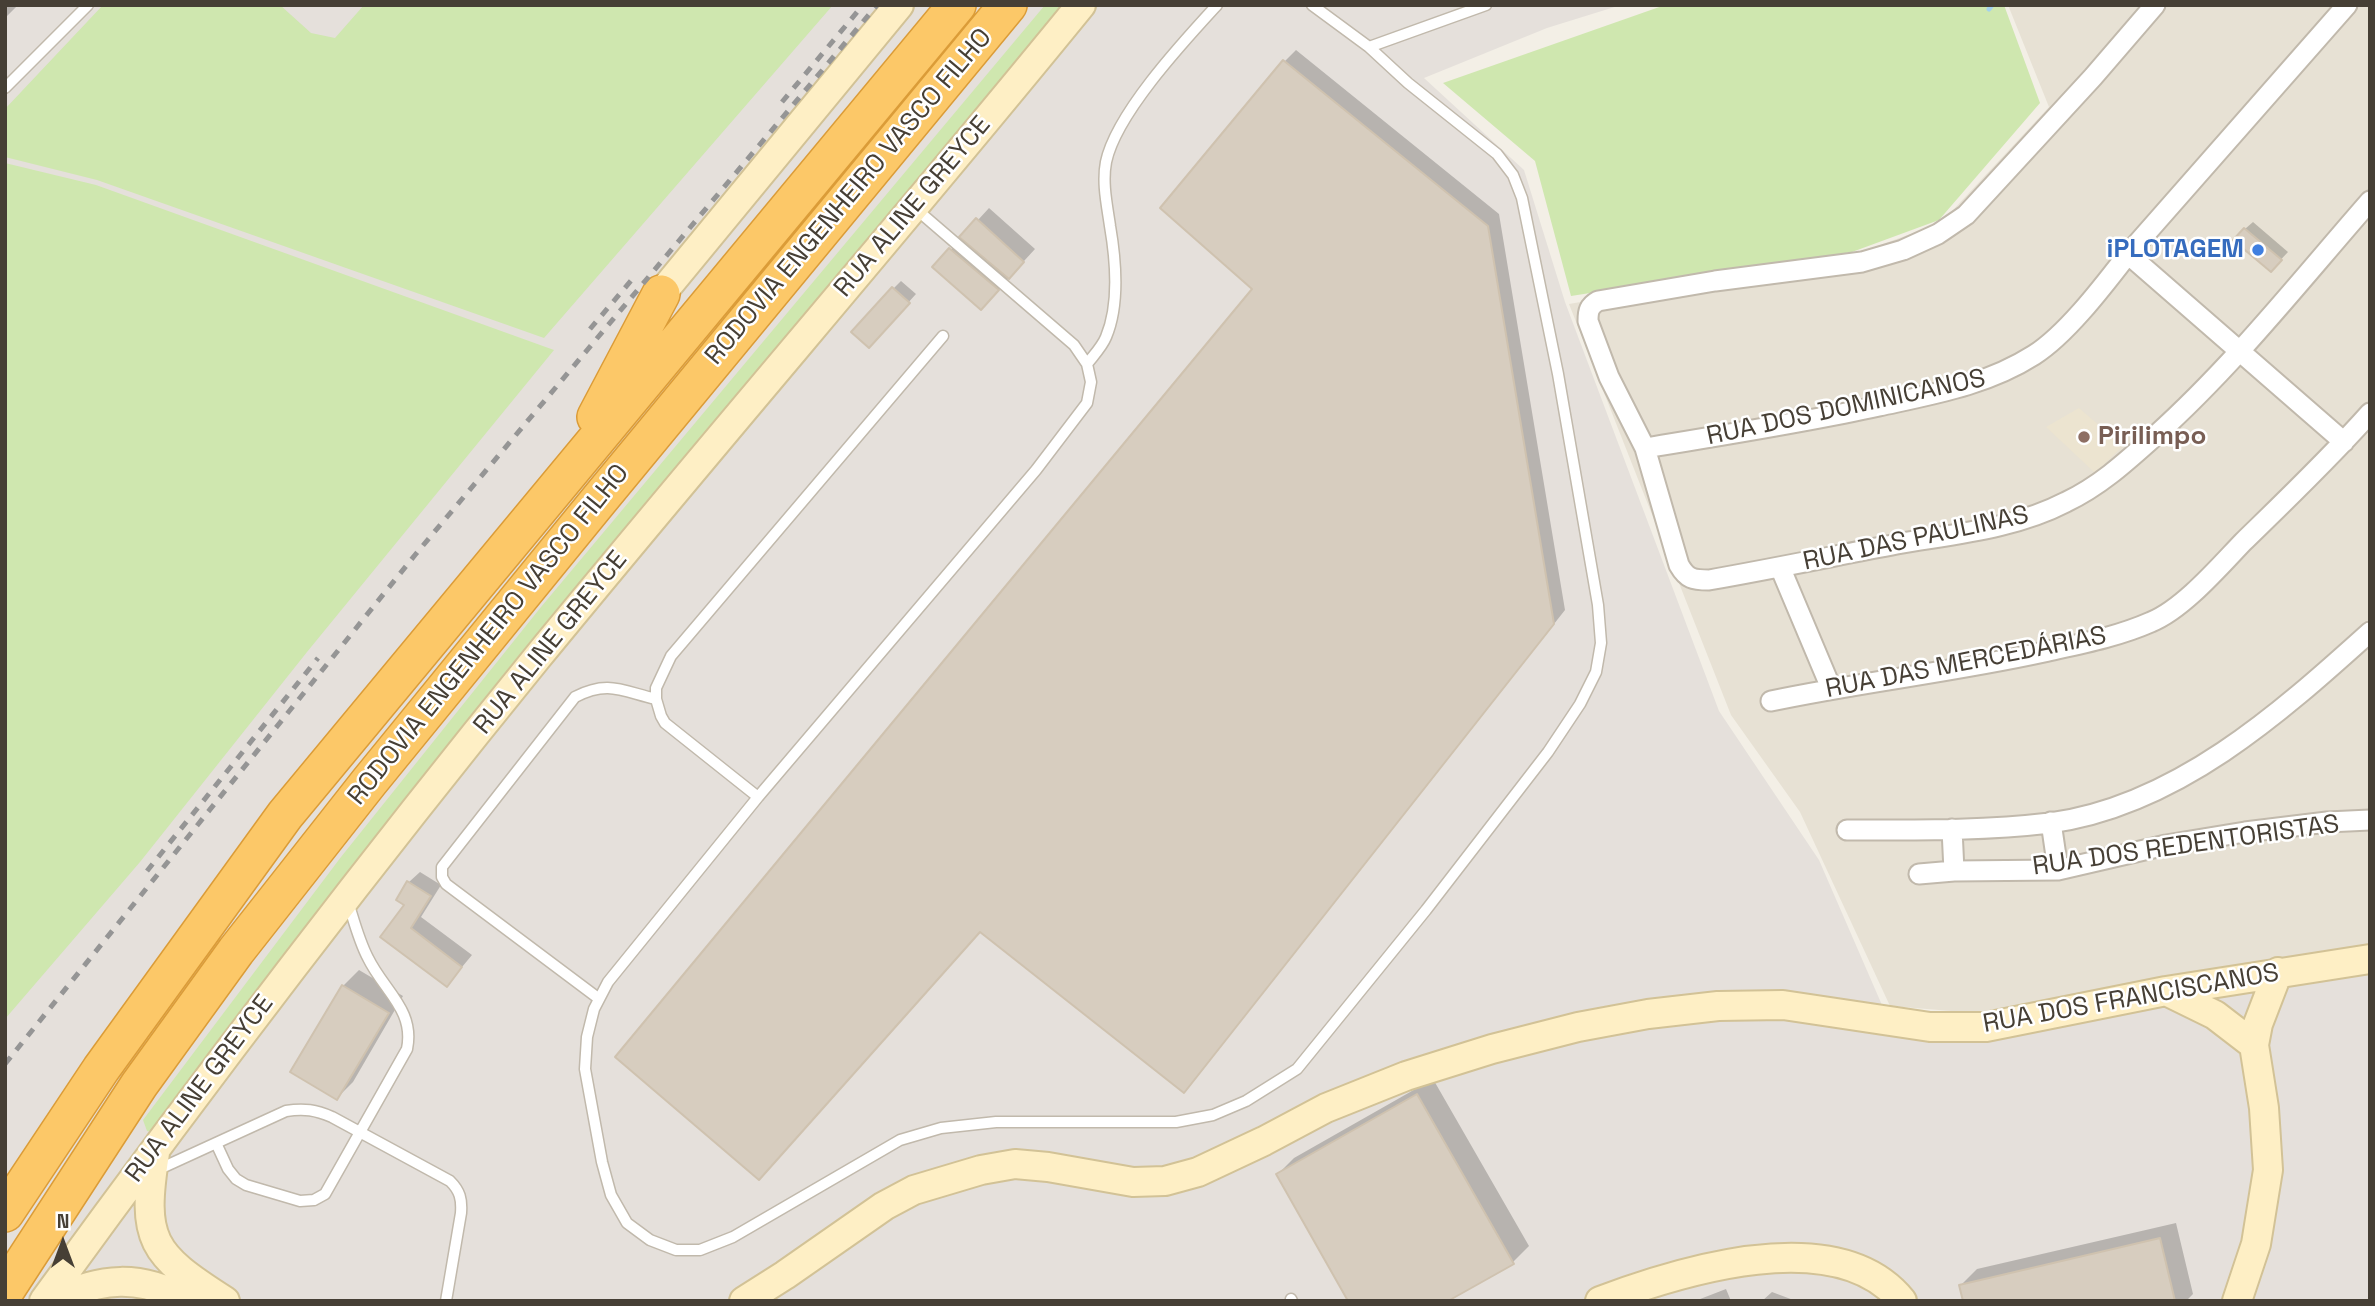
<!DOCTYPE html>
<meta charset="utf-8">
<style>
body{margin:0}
#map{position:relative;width:2375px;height:1306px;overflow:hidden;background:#f3efe6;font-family:"Space Grotesk",sans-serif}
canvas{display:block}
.frame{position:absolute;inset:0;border:7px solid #463f35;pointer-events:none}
.north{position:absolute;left:28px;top:1208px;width:70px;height:70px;-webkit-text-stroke:5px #fff;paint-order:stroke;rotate:0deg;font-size:19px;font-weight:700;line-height:28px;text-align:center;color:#463f35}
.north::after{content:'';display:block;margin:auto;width:24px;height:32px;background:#463f35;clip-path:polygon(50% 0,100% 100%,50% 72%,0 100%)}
</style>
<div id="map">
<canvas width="2375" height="1306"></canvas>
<div class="frame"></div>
<div class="north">N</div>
</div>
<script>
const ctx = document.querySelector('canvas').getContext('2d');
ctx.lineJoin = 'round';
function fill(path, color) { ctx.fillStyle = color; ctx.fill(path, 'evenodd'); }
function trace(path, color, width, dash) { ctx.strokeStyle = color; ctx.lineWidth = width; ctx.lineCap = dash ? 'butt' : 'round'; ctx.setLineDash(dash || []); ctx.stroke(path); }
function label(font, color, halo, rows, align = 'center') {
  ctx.font = font + ' "Space Grotesk",sans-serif'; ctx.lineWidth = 5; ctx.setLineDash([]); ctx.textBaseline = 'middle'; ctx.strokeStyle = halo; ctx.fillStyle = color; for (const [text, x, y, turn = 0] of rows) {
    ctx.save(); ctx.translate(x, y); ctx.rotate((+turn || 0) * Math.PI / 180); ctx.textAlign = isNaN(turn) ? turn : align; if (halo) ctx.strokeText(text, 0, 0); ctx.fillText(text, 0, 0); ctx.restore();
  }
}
const residential = new Path2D(`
 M 2008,5 L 2370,5 L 2370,951 L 1988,1014 L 1890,1006 L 1800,812 L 1731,715 L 1569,304 L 1855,254 L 1941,223 L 2049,107 Z`);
const industrial = new Path2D(`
 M 5,5 L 1621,5 L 1547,28 L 1424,78 L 1524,170 L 1565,302 L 1719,711 L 1819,860 L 1885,1012 L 1987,1019 L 2370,962 L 2370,1301 L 5,1301 Z`);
const education = new Path2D(`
 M 2079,408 L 2123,446 L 2095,473 L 2046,427 Z`);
const green = new Path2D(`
 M 103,5 L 280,5 L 311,33 L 335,38 L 364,5 L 833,5 L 544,338 L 97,180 L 5,157 L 5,109 Z
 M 1045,5 L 1066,5 L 151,1132 L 147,1131 L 143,1120 L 341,857 L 541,607 Z
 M 1665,5 L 2004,5 L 2040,103 L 1939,220 L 1852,252 L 1571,296 L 1535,161 L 1443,83 Z
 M 5,163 L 96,185 L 554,350 L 307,652 L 140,862 L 5,1019 Z`);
const shadow = new Path2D(`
 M 5,5 L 18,5 L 5,18 Z
 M 1296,50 L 1499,214 L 1565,610 L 1195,1079 L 1184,1091 L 1284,62 Z
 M 989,208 L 1035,249 L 992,296 L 935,267 Z
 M 2253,222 L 2288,252 L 2271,270 L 2245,229 Z
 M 901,281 L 916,294 L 876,338 L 893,289 Z
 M 420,872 L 441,885 L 421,917 L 472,955 L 447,985 L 382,937 L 407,904 L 409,882 Z
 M 359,970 L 403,996 L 353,1082 L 337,1098 L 343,986 Z
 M 1433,1079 L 1529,1246 L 1513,1262 L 1278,1174 L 1294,1158 Z
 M 2176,1223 L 2193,1294 L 2186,1301 L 1965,1301 L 1961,1285 L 1977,1269 Z
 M 1726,1289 L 1731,1301 L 1695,1301 Z
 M 1772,1292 L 1796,1301 L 1762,1301 Z`);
const stream = new Path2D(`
 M 1989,9 L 1992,5`);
const building = new Path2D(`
 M 1283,60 L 1488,226 L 1554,624 L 1184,1093 L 980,932 L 759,1180 L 615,1057 L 1252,289 L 1160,208 Z
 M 976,218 L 1024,262 L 1009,279 L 959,237 Z
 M 2244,228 L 2282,260 L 2271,272 L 2233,240 Z
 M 949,248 L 999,290 L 981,310 L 932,267 Z
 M 892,287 L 910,303 L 869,348 L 851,332 Z
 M 407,881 L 431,896 L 411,928 L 462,967 L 447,987 L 380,937 L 404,905 L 396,900 Z
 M 342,985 L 389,1013 L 337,1100 L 290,1072 Z
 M 1417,1094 L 1514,1264 L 1448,1301 L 1348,1301 L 1276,1174 Z
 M 2160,1238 L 2175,1301 L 1963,1301 L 1959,1285 Z`);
const lane = new Path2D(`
 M 1369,47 L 1486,5
 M 5,88 L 88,5
 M 916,209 L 1074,345 L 1087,364 L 1091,382 L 1087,403 L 1036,470 L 758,797 L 608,982 L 594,1009 L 587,1037 L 585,1069 L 602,1162 L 611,1195 L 627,1223 L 650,1240 L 676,1250 L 700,1250 L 733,1237 L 900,1140 L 941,1128 L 996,1122 L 1176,1122 L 1213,1115 L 1246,1101 L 1297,1069 L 1426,910 L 1548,752 L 1580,704 L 1596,672 L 1601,643 L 1598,605 L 1558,374 L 1522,198 L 1513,175 L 1497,154 L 1408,83 L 1369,47 L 1312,5
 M 1087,364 C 1093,356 1102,347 1106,337 C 1120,304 1116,261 1110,226 C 1107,205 1102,183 1106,162 C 1116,114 1183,42 1217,5
 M 758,797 L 665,723 L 661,716 L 656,699 L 656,688 L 671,656 L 943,336
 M 598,998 L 446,884 L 442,877 L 442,867 L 575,697 C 608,680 622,691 656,699
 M 216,1143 L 228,1169 L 236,1179 L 246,1185 L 300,1201 L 314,1200 L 325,1194 L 407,1049 C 415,1010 384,991 368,958 C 359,941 354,921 348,902
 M 155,1171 L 286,1111 C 304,1108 316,1110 332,1117 L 450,1181 C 460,1191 462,1199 461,1213 L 446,1301
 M 1291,1299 L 1292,1301`);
const street = new Path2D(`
 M 2155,5 L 2093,77 L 1966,215 L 1938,234 L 1903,250 L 1862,262 L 1715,281 L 1598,301 C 1589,306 1588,311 1588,321 L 1609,377 L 1645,448 L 1679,565 C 1687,579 1693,580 1709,580 C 1772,569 1834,556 1897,544 C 1954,534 2014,529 2066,502 C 2100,486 2127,461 2155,436 C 2234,365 2300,281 2370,201
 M 2128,254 L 2344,442
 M 1645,448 C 1723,435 1802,423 1879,406 C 1934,394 1987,385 2034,355 C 2067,334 2104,285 2128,254 L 2347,5
 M 1780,567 L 1831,688
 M 1771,701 C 1861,682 1953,672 2044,652 C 2080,644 2117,637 2151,622 C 2183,609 2219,567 2243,542 C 2286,500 2330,458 2370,413
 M 2051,822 L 2058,870
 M 1952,829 L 1954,871
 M 1847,830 C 1914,830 1983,831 2050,823 C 2176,806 2279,714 2370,632
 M 1919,874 L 1954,871 L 2058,870 L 2166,845 L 2245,832 L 2327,822 L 2370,820`);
const secondary = new Path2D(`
 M 661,294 L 899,5
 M 2166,991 L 2215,1015 L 2254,1045
 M 155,1153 C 141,1240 151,1254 225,1301
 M 44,1301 C 203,1082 366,868 536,659 C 716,439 902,225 1081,5
 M 53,1301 C 100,1277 141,1274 187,1301
 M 744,1301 L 785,1275 L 884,1206 L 914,1190 L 981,1170 L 1015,1164 L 1048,1167 L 1133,1182 L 1165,1181 L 1198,1172 L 1264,1141 L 1326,1108 L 1406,1076 L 1492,1049 L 1578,1027 L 1648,1014 L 1718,1006 L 1783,1005 L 1930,1027 L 1986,1027 L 2166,991 L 2370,959
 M 1600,1301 C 1680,1271 1837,1221 1902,1301
 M 2237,1301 L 2256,1244 L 2268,1170 L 2264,1108 L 2254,1045 L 2258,1024 L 2278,972`);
const highway = new Path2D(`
 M 596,417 L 661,294
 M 5,1213 L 101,1069 L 285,815 L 957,5
 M 5,1291 L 139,1085 L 236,951 L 369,782 L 599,500 L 1008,5`);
const rail = new Path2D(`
 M 782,102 L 863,5
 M 590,329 L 635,276
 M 147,871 L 318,658
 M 5,1064 L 415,555 L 877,5`);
const markers = [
 [2258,250,7,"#3f7fe0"],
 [2084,437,7,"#8d6e63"]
];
const streetNames = [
 ["RODOVIA ENGENHEIRO VASCO FILHO",849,197,-50],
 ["RUA ALINE GREYCE",913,207,-50],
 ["RUA DOS DOMINICANOS",1846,408,-12],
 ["RUA DAS PAULINAS",1916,539,-12],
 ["RODOVIA ENGENHEIRO VASCO FILHO",489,635,-51],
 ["RUA ALINE GREYCE",551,643,-51],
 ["RUA DAS MERCEDÁRIAS",1966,663,-11],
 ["RUA DOS REDENTORISTAS",2186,846,-8],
 ["RUA DOS FRANCISCANOS",2131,999,-10],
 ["RUA ALINE GREYCE",200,1089,-53]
];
const shopNames = [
 ["iPLOTAGEM",2244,250]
];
const educationNames = [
 ["Pirilimpo",2098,437]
];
fill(residential, '#e7e1d4');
fill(industrial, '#e5e0db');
fill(education, '#ece4d0');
fill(green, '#cfe7af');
fill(shadow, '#0003');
trace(stream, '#a3d1ef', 5);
fill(building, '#d7cdbf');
trace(building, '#cfc2af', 2);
trace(lane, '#c1b9ac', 13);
trace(street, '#c1b9ac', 23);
trace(secondary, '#d2c296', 32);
trace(highway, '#db9c38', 40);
trace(lane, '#fff', 10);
trace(street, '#fff', 19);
trace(secondary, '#feefc5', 28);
trace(highway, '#fcc868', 37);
trace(rail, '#959595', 5, [9, 9]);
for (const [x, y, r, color] of markers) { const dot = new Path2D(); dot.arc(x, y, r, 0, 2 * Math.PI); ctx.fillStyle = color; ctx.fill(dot); trace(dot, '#fff', 2.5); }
label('26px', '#463f35', '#fff', streetNames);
label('bold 26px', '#366cbe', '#fff', shopNames, 'right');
label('bold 26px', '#785e54', '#fff', educationNames, 'left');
</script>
